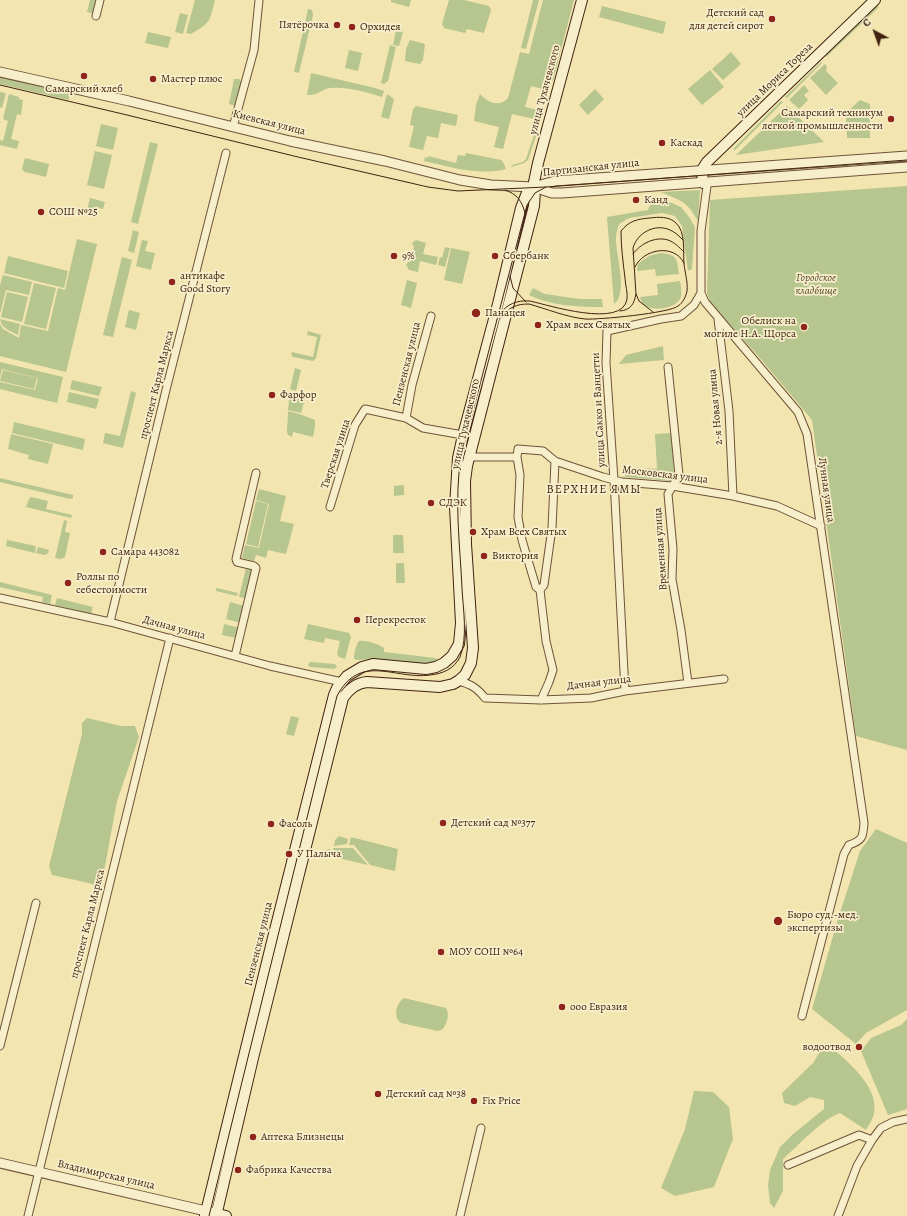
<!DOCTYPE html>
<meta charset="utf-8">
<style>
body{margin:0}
#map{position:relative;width:907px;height:1216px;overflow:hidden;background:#f3e5b0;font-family:Alegreya,serif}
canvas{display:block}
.north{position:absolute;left:855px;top:12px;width:40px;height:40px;-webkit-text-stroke:3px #f7eecc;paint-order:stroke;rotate:319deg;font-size:11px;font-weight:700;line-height:16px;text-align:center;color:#412210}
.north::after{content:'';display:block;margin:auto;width:14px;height:18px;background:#412210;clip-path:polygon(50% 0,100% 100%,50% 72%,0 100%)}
</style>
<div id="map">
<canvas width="907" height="1216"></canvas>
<div class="north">С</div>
</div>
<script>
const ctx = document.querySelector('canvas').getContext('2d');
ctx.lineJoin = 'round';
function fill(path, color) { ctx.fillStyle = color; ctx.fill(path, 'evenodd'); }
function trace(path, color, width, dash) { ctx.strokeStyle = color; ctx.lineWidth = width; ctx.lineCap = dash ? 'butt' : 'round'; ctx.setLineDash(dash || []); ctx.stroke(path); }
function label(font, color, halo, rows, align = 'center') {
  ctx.font = font + ' Alegreya,serif'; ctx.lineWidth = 3.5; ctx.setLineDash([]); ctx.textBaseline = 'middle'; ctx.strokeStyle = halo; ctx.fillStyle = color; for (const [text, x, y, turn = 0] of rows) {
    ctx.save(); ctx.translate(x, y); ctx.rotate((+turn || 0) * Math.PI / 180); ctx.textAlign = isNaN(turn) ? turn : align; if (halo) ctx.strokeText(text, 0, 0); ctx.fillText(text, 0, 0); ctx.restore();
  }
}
const green = new Path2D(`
 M 90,0 L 99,0 L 95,14 L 87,12 Z
 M 195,0 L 215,0 C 209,23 211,22 191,34 L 186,33 Z
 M 391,0 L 411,0 L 409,7 L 391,2 Z
 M 449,0 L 464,0 L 489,6 L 491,10 L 484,33 L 467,29 L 465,33 L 444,28 L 442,24 Z
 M 533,0 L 539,0 L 526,49 L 521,48 Z
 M 543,0 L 574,0 L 553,81 L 550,80 L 547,90 L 531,86 L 525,107 L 538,110 L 542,114 L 537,130 L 533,129 L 535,119 L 512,114 L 503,149 L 494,147 L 499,127 L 474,121 L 476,105 L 480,94 C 487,102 499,108 508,98 L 520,52 L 529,54 Z
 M 602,6 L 666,22 L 663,34 L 599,17 Z
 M 876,6 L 879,7 L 826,57 L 824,54 Z
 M 308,9 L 312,10 L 313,15 L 299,73 L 294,72 Z
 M 180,13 L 188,15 L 183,34 L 175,32 Z
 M 396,30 L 403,32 L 399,46 L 393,45 Z
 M 148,32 L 171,37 L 168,48 L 145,43 Z
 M 410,40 L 425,44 L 423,60 L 420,64 L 405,61 L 406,49 Z
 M 390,45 L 396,47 L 388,81 L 384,84 L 381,83 Z
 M 349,50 L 362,53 L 358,71 L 345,68 Z
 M 731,52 L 741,64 L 723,80 L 712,69 Z
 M 821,62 L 822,63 L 787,98 L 785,97 Z
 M 825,64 L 827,68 L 826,71 L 838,83 L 826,95 L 810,78 Z
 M 710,70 L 724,87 L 702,105 L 688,89 Z
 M 311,73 L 375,88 L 384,91 L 382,97 C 366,92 348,87 331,88 C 322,88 319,96 307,95 Z
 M 0,77 L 68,92 L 70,95 L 68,100 L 0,84 Z
 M 234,79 L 239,79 L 242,82 L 236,106 L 229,104 Z
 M 804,85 L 809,91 L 804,95 L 808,100 L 799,109 L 789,100 Z
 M 595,89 L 604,99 L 588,115 L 579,105 Z
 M 0,92 L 6,93 L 2,108 L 0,107 Z
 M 9,94 L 19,97 L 19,99 L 23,100 L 21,115 L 17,114 L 11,139 L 19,141 L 17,149 L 0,145 L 0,140 L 3,141 L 8,121 L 3,119 Z
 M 387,94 L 394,99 L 389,119 L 381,117 Z
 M 860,100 L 870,104 L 870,138 L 847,138 L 846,113 Z
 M 781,101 L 783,102 L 735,150 L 733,149 Z
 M 416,106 L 458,115 L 456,126 L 441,123 L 438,138 L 427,136 L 423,150 L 409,147 L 414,126 L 410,125 L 413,109 Z
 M 787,106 L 824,142 L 736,155 L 764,128 L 767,131 L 773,125 L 770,122 Z
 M 245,118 L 289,128 L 289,129 L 287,131 L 254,123 Z
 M 101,124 L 118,128 L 113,150 L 96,146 Z
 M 534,135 L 536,136 L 528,160 L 524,163 L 511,167 L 512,165 L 523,162 L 526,159 Z
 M 150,142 L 158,144 L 138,224 L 131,222 Z
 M 95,151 L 112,155 L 104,189 L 87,185 Z
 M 466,153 L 501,160 L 503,162 L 506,169 C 478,176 451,167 424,161 L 425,157 L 428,158 L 428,156 L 456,163 L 458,155 L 465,156 Z
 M 25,158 L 49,164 L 46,177 L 25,172 L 22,169 Z
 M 907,186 L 907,750 L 856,736 L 812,420 L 765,364 L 710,302 L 707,293 L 710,200 Z
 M 700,190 L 698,221 C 687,201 681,201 661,192 Z
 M 656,196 L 681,207 L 689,217 L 695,227 L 692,269 L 688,271 L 682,226 L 675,216 L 662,213 L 629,218 L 619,224 C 618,228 616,233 616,237 C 615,253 629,294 614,304 L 607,217 L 648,210 L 650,205 L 649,197 Z
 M 90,198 L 105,202 L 103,209 L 94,207 L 91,216 L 86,215 Z
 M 133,230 L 139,232 L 134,253 L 128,251 Z
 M 77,239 L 97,244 L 66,372 L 0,356 L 0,324 L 3,329 L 19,338 L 21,325 L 48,331 L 58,288 L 65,290 Z
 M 142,240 L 148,241 L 145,251 L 155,253 L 151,270 L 136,266 Z
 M 416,240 L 426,243 L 423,254 L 438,257 L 436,265 L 420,261 L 418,272 L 409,270 L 406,265 L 408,262 L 411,261 L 414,247 L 412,243 Z
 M 445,247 L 450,248 L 445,267 L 438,265 L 440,257 L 442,258 Z
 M 451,248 L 470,252 L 462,284 L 444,280 Z
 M 662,253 C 678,255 677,260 679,274 L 656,276 L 655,269 L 637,271 L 638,264 C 646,257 652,254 662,253 Z
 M 8,256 L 68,271 L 64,288 L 4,273 Z
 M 122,257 L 132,260 L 113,337 L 103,335 Z
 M 3,275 L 32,282 L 29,295 L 6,290 L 0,314 L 0,285 Z
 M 407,280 L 417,283 L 411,308 L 401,305 Z
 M 680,281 C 681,286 682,292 681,297 C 677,309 650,313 642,303 C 641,301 641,299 640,297 L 658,295 L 657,284 Z
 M 34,283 L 56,288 L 46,329 L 24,324 Z
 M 533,288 L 545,294 L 580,299 L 602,299 L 603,307 C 578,307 552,306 529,295 Z
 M 7,292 L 28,297 L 22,322 L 1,317 Z
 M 129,310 L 140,313 L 136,330 L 125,327 Z
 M 0,319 L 20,324 L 18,335 C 10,331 1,328 0,319 Z
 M 308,331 L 321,335 L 316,358 L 313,361 L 293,357 L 291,354 L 292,352 L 313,357 L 317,337 L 307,335 Z
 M 663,346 L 664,360 L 619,364 L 626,355 Z
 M 0,362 L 63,377 L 57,403 L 0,389 L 0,382 L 35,390 L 38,378 L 2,369 L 0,378 Z
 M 295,368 L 301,370 L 296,391 L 290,389 Z
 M 3,370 L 37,378 L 34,389 L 0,381 Z
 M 72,380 L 102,387 L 99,396 L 70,389 Z
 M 131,391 L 136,393 L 123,448 L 103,443 L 105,433 L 120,436 Z
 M 290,391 L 306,395 L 301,413 L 288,410 Z
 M 69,392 L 99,399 L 96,409 L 67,402 Z
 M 288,411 L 302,415 L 315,420 L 315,427 L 313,437 L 293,432 L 292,437 L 288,435 L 287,432 Z
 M 14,422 L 85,439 L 83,450 L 12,433 Z
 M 671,433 L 674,472 L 670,481 L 625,477 L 625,467 L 657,469 L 655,434 Z
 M 11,434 L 53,444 L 48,464 L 28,459 L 29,455 L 8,449 Z
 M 0,478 L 73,495 L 73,498 L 70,499 L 0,482 Z
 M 404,485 L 404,495 L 394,496 L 394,486 Z
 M 259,489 L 286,496 L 280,521 L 294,524 L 286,554 L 268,550 L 266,558 L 256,555 L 254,561 L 242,558 L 245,545 L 259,548 L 269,504 L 256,500 Z
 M 31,497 L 48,501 L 46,509 L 72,515 L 71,518 L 26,507 L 29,499 Z
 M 256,501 L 268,504 L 258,547 L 246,544 Z
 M 64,520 L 67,521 L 65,532 L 70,533 L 65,557 L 61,559 L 55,558 Z
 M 393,535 L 403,535 L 404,553 L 393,553 Z
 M 7,540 L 36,546 L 35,553 L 6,546 Z
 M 38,547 L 49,550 L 48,553 L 45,555 L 36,553 Z
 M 396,563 L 404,563 L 405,583 L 396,583 Z
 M 246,568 L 250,569 L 252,572 L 245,598 L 239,597 Z
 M 0,582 L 52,595 L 50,604 L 42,602 L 43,597 L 0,587 Z
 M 216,588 L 238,593 L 237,596 L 216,591 Z
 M 57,598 L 93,607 L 91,614 L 55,605 Z
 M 230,602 L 244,606 L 241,623 L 226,619 Z
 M 224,624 L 240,628 L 236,638 L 222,635 Z
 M 308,624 L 349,633 L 351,637 L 345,659 L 339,657 L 337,654 L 340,641 L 325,638 L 324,643 L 304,639 Z
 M 359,641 C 366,640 378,644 384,648 L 384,652 L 435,658 L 437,659 L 438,661 L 429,664 L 378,659 L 357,660 L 354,659 C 354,653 356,645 359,641 Z
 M 310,662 L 335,664 L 337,667 L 334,669 L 310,667 L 308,665 Z
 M 291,716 L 299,718 L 294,736 L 286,734 Z
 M 87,718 L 121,726 L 135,726 L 139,737 L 117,801 L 101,888 L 89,883 L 52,875 L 49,866 L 82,734 L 82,723 Z
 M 876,829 L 907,843 L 907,1010 L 866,1033 L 856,1044 L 812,1009 L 838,919 L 860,851 Z
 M 339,836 L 348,839 L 347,844 L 334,846 L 335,840 Z
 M 351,837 L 398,849 L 395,871 L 370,865 L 354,845 L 349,845 Z
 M 333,848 L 353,848 L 368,865 L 334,857 Z
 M 330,849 L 332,857 L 319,854 L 320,851 Z
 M 404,998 L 446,1008 C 450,1014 447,1023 443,1029 L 438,1031 L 401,1023 C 393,1017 396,1003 404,998 Z
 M 907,1019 L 907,1109 L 888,1115 L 861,1051 L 871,1038 L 901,1025 Z
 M 825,1043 C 844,1057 880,1087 874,1113 C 873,1119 869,1125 866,1130 L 840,1113 C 822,1119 798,1146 783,1159 L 783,1191 L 774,1208 L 770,1203 L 768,1185 L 770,1170 L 780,1147 L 792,1135 L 824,1109 L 824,1100 L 810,1097 L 795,1106 L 784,1103 L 782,1093 L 813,1063 Z
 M 694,1091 L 713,1092 L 729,1107 L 733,1139 L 714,1187 L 675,1196 L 661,1188 L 685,1129 Z`);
const minor = new Path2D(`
 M 96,16 L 100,0
 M 233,127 L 254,50 L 259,0
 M 703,183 L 707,186 L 701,231 L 701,293 L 705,302 L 798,412 L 807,434 L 864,823 C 863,837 863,840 849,845 L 844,854 L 802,1016
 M 718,319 L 729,411 L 733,496
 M 668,367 L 679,475 L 668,494 L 673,549 L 672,579 L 681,630 L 688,683
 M 406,418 L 412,385 L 431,316
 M 468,457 L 517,457
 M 330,507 L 355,425 L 365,409 L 406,418 L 423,428 L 463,435
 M 540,590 L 536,587 L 522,540 L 518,517 L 520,475 L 517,457 L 518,449 L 543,451 L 555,461 L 603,477 L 622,482 L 672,486 L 733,496 L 777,506 L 821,526
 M 0,598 L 110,622 L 270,666 L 342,682
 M 110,622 L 166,390 L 226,153
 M 235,656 L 256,568 L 254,566 L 237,562 L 236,559 L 256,473
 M 458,681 C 471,684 477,688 485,698 L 541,700 L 591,698 L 625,691 L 724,679
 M 625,691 L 614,480 L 606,363 L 607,331 L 661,319 L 681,316 L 694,305 L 701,293
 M 541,700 L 549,682 L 553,670 L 546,641 L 540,590 L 544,585 L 552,528 L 555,461
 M 0,1046 L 36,903
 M 788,1165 L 859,1135 L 872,1140
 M 28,1216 L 170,638
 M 460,1216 L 481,1128
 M 838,1216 L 857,1166 L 872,1140 L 881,1128 L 893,1122 L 907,1119`);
const tertiary = new Path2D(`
 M 0,72 L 129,101 L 290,141 L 385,161 L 460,180 L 491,185 L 533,187 L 555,181 L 907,156
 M 533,187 L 552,193 L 562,193 L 907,167
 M 0,1163 L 206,1211`);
const secondary = new Path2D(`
 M 703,183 L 702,170 L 707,162 L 875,0
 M 210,1212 L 226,1216
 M 205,1216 L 271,946 L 334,695 L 337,688 L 347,676 L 362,667 L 373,664 L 426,669 L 436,667 L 444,663 L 452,656 L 459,644 L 461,623 L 455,507 L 458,458 L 463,435 L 498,304 L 521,208 L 528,190 L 533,187
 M 216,1216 L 253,1058 L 343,698 C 349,689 356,683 367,682 L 440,687 L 453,684 L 458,681 L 465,675 L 471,663 L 473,648 L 466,544 L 465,481 L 467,466 L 534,206 L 535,190 L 533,187 L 538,163 L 582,0`);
const tram = new Path2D(`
 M 0,85 L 127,115 L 298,157 L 428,187 L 458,191 L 546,187 L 907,160
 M 505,190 C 517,194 522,201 525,213
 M 633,254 C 640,244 655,236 668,240 C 674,242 679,247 684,252
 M 635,267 C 643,249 674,243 684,263
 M 510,276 L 513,288 L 526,302
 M 620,311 C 631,310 634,304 636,294
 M 653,312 L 639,301 L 636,294 L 633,248 C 637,233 655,223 670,230 C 675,232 679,236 683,240
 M 499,314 C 508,304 516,300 530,301 C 548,305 623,329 627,299 C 628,293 625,284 625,278 C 623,262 621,247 621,231 C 629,221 637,219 650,218 C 658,217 669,216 676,223 C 686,232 683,252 684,264 C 685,273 688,282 687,291 C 686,296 683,303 678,306 C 670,313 598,320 585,319 C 566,317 547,309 529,304 C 516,304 509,307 501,318
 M 209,1216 L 337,696 C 360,652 395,680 430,675 C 442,674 454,669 460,657 C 468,638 463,608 462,588 C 460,545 454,500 461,457 L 527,205 L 535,193 L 546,187`);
const markers = [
 [772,19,4,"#8f2418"],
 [337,25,4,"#8f2418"],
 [352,27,4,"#8f2418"],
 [84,76,4,"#8f2418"],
 [153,79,4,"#8f2418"],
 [891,119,4,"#8f2418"],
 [662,143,4,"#8f2418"],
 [636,200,4,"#8f2418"],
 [41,212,4,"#8f2418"],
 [394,256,4,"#8f2418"],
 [495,256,4,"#8f2418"],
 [172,282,4,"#8f2418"],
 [476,313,5,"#8f2418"],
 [538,325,4,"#8f2418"],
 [804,327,4,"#8f2418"],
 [272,395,4,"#8f2418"],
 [431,503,4,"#8f2418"],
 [473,532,4,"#8f2418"],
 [103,552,4,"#8f2418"],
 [484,556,4,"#8f2418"],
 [68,583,4,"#8f2418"],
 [357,620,4,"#8f2418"],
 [443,823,4,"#8f2418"],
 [271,824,4,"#8f2418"],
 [289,854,4,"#8f2418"],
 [778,921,5,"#8f2418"],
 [441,952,4,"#8f2418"],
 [562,1007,4,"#8f2418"],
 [859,1047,4,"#8f2418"],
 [378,1094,4,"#8f2418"],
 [474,1101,4,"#8f2418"],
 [253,1137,4,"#8f2418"],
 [238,1170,4,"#8f2418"]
];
const poiNames = [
 ["Детский сад",764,13,"right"],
 ["для детей сирот",764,26,"right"],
 ["Пятёрочка",329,25,"right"],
 ["Орхидея",360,27],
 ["Мастер плюс",161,79],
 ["Самарский хлеб",84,89,"center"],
 ["Самарский техникум",883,113,"right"],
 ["легкой промышленности",883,126,"right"],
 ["Каскад",670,143],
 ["Канд",644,200],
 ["СОШ №25",49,212],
 ["9%",402,256],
 ["Сбербанк",503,256],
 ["антикафе",180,276],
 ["Good Story",180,289],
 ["Панацея",485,313],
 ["Обелиск на",796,321,"right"],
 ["могиле Н.А. Щорса",796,334,"right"],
 ["Храм всех Святых",546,325],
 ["Фарфор",280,395],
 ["СДЭК",439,503],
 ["Храм Всех Святых",481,532],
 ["Самара 443082",111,552],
 ["Виктория",492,556],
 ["Роллы по",76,577],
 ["себестоимости",76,590],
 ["Перекресток",365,620],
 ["Детский сад №377",451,823],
 ["Фасоль",279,824],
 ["У Палыча",297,854],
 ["Бюро суд.-мед.",787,915],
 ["экспертизы",787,928],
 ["МОУ СОШ №64",449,952],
 ["ооо Евразия",570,1007],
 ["водоотвод",851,1047,"right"],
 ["Детский сад №38",386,1094],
 ["Fix Price",482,1101],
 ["Аптека Близнецы",261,1137],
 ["Фабрика Качества",246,1170]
];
const streetNames = [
 ["улица Мориса Тореза",775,80,-44],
 ["улица Тухачевского",545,90,-75],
 ["Киевская улица",269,123,14],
 ["Партизанская улица",591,168,-6],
 ["Пензенская улица",407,364,-76],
 ["проспект Карла Маркса",157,385,-76],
 ["2-я Новая улица",716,407,-95],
 ["улица Сакко и Ванцетти",599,410,-93],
 ["улица Тухачевского",466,424,-77],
 ["Тверская улица",336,454,-72],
 ["Московская улица",665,475,7],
 ["Лунная улица",826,490,82],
 ["Временная улица",661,549,-94],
 ["Дачная улица",174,628,15],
 ["Дачная улица",599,683,-7],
 ["проспект Карла Маркса",88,924,-76],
 ["Пензенская улица",259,944,-76],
 ["Владимирская улица",106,1175,13]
];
const parkNames = [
 ["Городское",816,278],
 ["кладбище",816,291]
];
const neighbourhoodNames = [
 ["ВЕРХНИЕ ЯМЫ",594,490]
];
fill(green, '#b7c58e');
trace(minor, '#6e5338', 9);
trace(tertiary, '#6e5338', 11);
trace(secondary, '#412210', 12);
trace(minor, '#f7eecc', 7);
trace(tertiary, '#f7eecc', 9);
trace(secondary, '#f7eecc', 10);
trace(tram, '#412210', 1);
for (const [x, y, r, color] of markers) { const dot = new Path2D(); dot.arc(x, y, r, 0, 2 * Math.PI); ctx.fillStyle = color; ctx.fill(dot); trace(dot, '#f7eecc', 1.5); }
label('11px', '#412210', '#f7eecc', poiNames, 'left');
label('11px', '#412210', '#f7eecc', streetNames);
label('italic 11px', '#5e4b30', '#f7eecc', parkNames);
ctx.letterSpacing = '1px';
label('12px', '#412210', '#f7eecc', neighbourhoodNames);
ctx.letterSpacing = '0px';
</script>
